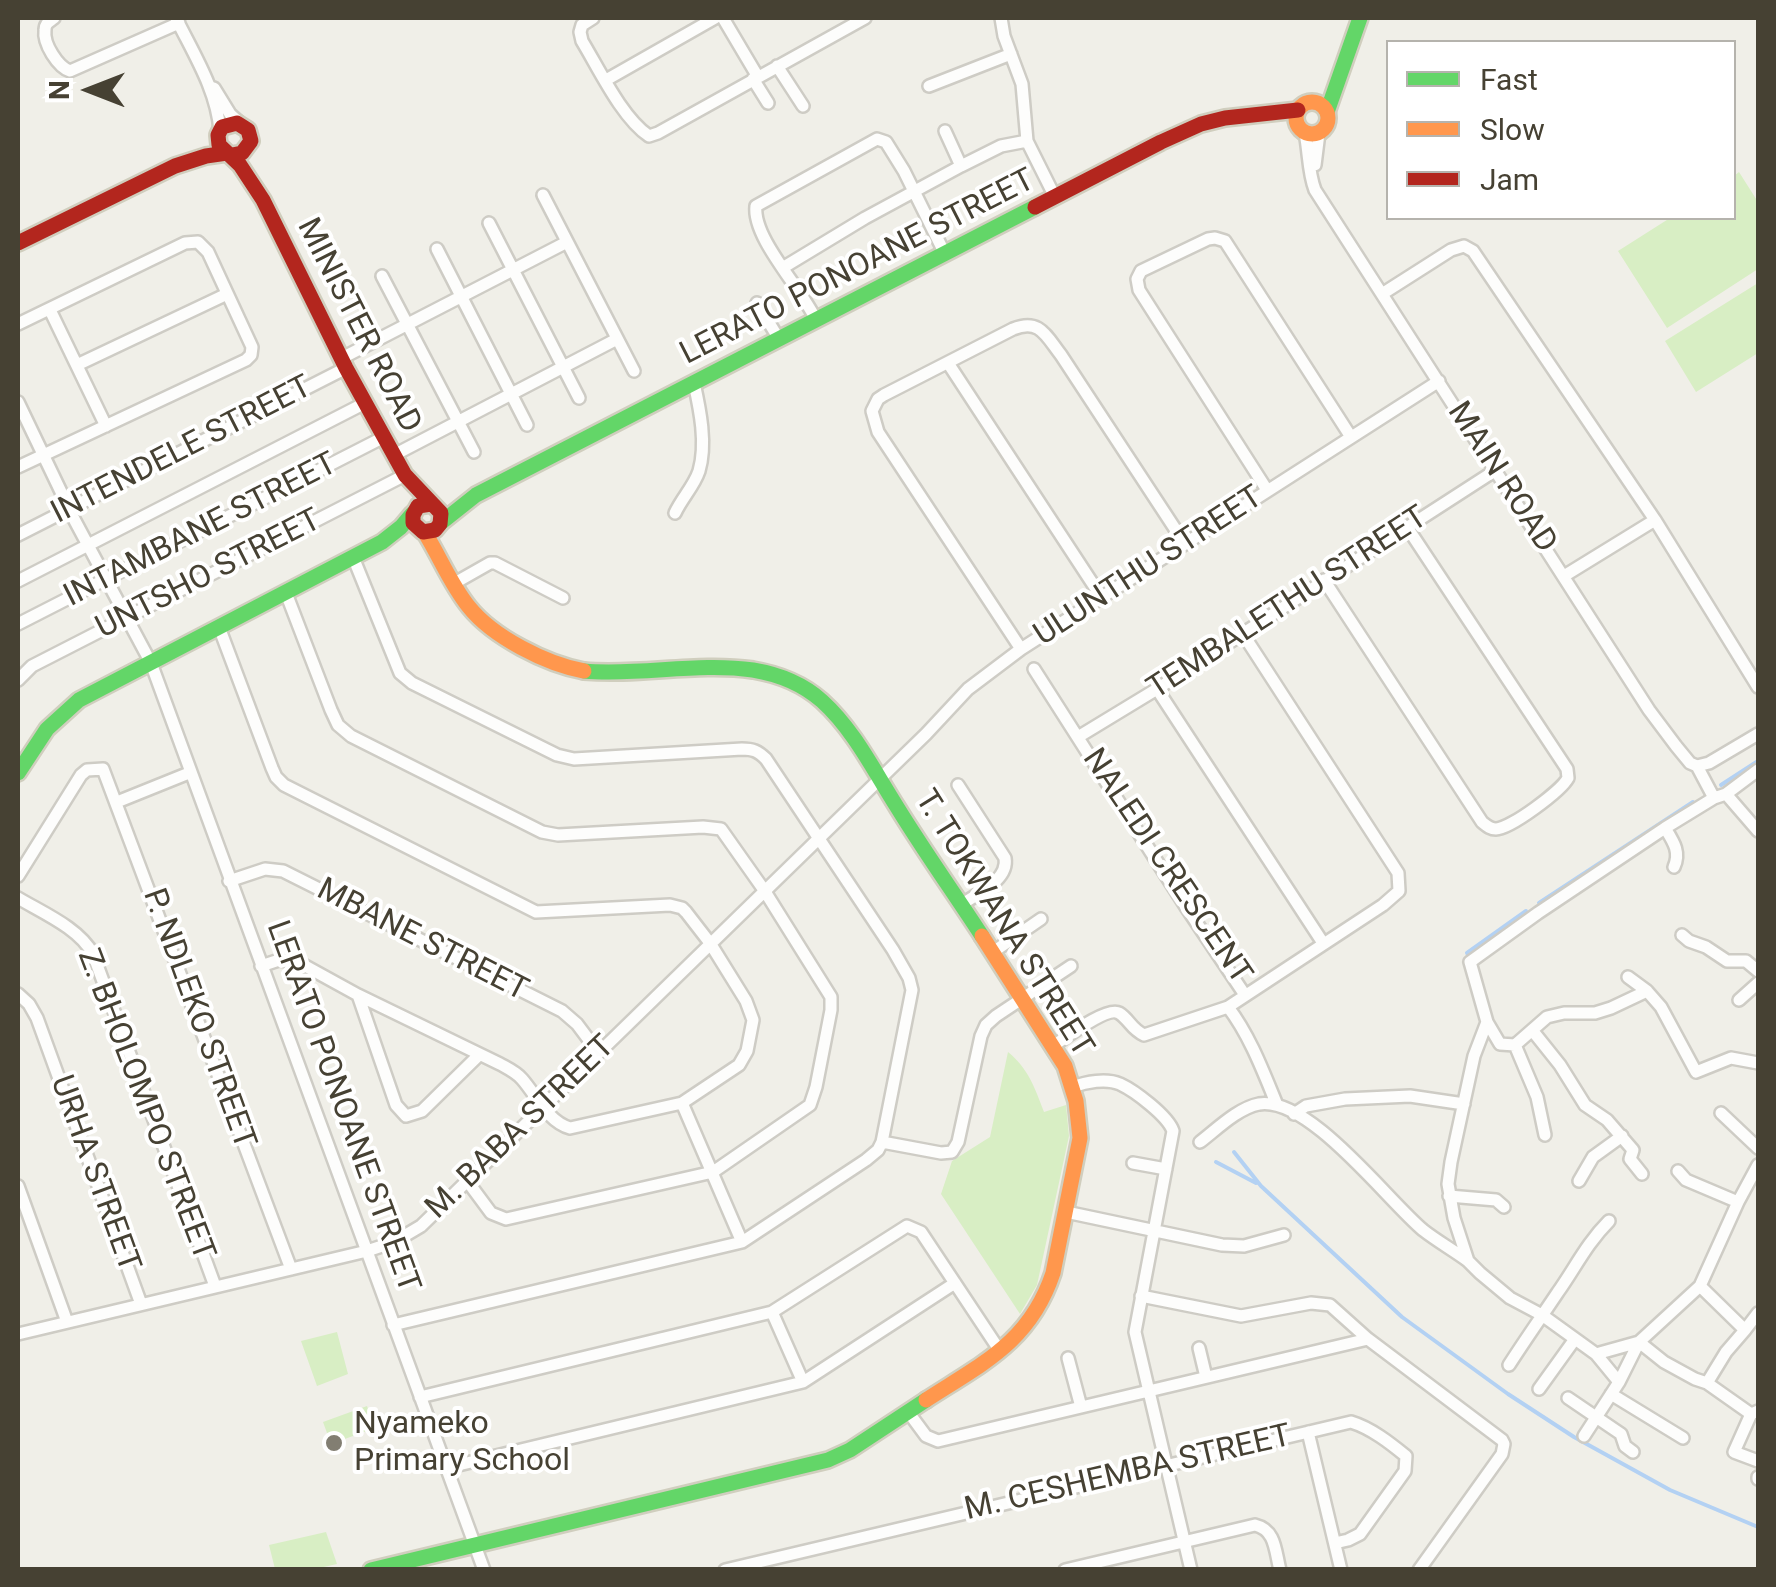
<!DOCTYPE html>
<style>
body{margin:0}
#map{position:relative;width:1776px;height:1587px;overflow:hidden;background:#f0efe8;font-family:Roboto,sans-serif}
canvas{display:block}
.frame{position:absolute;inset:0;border:20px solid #464133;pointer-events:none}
.legend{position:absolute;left:1386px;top:40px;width:350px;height:180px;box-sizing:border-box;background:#fff;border:2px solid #b5b3ad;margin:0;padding:12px 18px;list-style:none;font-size:30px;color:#464133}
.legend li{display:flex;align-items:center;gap:20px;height:50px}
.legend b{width:50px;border:2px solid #b5b3ad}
.north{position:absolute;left:40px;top:40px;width:100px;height:100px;-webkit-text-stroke:8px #fff;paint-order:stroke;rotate:270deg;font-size:28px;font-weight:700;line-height:40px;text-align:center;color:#464133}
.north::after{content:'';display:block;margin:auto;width:35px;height:45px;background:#464133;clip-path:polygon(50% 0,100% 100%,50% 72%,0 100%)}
</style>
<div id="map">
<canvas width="1776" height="1587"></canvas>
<div class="frame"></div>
<ul class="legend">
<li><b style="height:12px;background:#63d668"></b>Fast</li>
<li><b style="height:12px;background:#ff974d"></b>Slow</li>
<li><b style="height:12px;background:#b3261e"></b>Jam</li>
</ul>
<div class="north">N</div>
</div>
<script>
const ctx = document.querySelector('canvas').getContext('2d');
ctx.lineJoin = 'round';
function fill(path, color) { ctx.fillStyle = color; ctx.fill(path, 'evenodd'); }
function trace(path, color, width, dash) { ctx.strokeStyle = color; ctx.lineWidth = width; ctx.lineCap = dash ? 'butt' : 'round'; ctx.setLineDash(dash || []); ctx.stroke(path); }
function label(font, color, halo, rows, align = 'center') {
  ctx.font = font + ' Roboto,sans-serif'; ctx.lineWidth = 8; ctx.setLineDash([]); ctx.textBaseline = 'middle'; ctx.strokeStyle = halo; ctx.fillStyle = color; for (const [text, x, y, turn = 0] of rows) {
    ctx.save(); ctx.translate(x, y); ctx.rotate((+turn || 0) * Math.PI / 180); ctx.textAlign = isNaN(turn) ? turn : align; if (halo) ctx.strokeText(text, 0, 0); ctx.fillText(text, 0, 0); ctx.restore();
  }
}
const green = new Path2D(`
 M 1739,172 L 1758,202 L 1758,269 L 1667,328 L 1618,251 L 1670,218 L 1734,218 L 1734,176 Z
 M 1758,283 L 1758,353 L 1696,392 L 1665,341 Z
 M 1008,1052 C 1028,1068 1035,1088 1044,1112 L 1066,1105 L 1069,1136 L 1037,1285 L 1020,1314 L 941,1194 L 952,1161 L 990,1137 Z
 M 337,1332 L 348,1374 L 317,1386 L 301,1341 Z
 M 367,1406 L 375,1428 L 331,1444 L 323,1422 Z
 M 326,1532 L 337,1564 L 315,1569 L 275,1569 L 269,1545 Z`);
const stream = new Path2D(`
 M 1721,785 L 1758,761
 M 1539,903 L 1693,802
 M 1467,953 L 1526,911
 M 1234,1152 L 1261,1186 L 1402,1317 L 1508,1394 L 1574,1437 L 1670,1490 L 1758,1527
 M 1216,1162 L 1256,1183`);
const street = new Path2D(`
 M 54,18 C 49,22 45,23 45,30 C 43,44 58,67 70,71 L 179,23
 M 176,18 C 193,53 217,90 220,131
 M 593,18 L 582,25 L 580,32 L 582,41 C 599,69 622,118 649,136 L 658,133 L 865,18
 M 723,18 L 758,77
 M 1001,18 L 1004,36 L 1022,84 L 1027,141 L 1055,197
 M 777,66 L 803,106
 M 753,79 L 768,103
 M 606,80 L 715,18
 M 929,86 L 1011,54
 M 214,88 L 230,114 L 239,122
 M 945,131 L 961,166 L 1001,146 L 1027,141
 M 1305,133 C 1309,152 1308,172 1315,190 L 1649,710 L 1676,746 L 1690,763 L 1697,766 L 1714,798
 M 1315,165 L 1319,133
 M 543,195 L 634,371
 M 489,223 L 579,398
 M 437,249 L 527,425
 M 784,267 L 865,218 L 961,166
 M 382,276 L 474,452
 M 1382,294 L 1451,250 L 1464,246 L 1473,251 L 1655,520 L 1758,687
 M 757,303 L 779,339
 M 50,310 L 106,426
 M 816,320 C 802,289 752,238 756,206 L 877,139 L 886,142 L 904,171 L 945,254
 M 18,324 L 185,243 L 198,242 L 208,252 L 252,347 L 251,355 L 246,360 L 18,467
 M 342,358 L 567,242
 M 948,363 L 1102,598
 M 77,365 L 227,294
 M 18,402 L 74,519 L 151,663 L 484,1570
 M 394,455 L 617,339
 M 1267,490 L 1139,290 L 1137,279 L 1141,271 L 1208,239 L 1215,238 L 1225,241 L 1351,437
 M 675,513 C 682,498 694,486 699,471 C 707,444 700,410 694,383
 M 18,535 L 346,368
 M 353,557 L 400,673 L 412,683 L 557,755 L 574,759 L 742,749 C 753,749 758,751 766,759 L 893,950 L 909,978 L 912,990 L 882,1142 L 878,1150 L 866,1160 L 742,1242 L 393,1325
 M 1564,576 L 1655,520
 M 1324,580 L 1482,822 C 1487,826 1490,829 1496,829 C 1510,829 1561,791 1568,778 L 1567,769 L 1407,527
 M 18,581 L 365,403
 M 453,584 L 490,563 L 495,563 L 563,598
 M 286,593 L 331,710 L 338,725 L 351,736 L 542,832 L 558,835 L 703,827 L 721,829 L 764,890 L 831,997 L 831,1010 L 816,1087 L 810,1105 L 713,1172 L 506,1219 L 491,1213 L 468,1182
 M 18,624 L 384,437
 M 219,627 L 272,768 L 276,777 L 284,785 L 536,912 L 670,905 L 682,908 L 686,912 L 710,943 L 746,1001 L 753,1020 L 747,1051 L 739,1065 L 682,1103 L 570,1128 C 548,1122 537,1096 522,1079 C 516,1072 509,1069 500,1064 L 358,995 L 298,962 L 279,960 L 261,966
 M 1243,634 L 1398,873 L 1399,891 L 1383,905 L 1228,1007 C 1250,1036 1263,1071 1277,1105
 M 1021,649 L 878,432 L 872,411 L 878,399 L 884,395 L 1013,329 C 1040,318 1046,336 1061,355 L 1185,544
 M 1034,669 L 1186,907 L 1245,995
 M 18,680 L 32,666 L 405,475
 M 1157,689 L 1323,943
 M 1078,737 L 1157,689 L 1496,470
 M 1697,766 L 1709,763 L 1758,734
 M 958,785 L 1005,858 C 1009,880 978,893 961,905
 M 1726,794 L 1758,831
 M 117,802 L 189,773
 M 1665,828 C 1673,841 1681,852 1674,867
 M 18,876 L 81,775 L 87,770 L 103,769 L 291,1269
 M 229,881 L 265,869 L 283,871 L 562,1011 L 577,1024 L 598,1052
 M 18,898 C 43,913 79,928 93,954 L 215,1286
 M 1682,935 L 1689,941 L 1706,947 L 1727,961 L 1746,961 L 1758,971
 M 993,952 L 1041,919
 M 1628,977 L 1647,991
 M 18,994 L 29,1004 L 37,1018 L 141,1304
 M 358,995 L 396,1105 L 406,1116 L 422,1111 L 479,1055
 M 1739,1000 L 1758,983
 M 1487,1022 L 1500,1044 L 1515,1045 L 1547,1017 L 1564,1013 L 1595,1013 L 1611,1008 L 1647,991 L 1661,1007 L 1696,1072 L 1731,1058 L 1758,1063
 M 1532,1030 L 1560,1065 L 1585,1105 L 1607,1120 L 1633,1150 L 1630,1159 L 1642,1174
 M 1515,1045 L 1537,1097 L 1545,1135
 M 1053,1046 C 1064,1039 1107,1006 1119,1013 C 1129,1019 1131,1029 1144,1035 L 1228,1007
 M 1072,1087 C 1086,1082 1106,1078 1120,1084 C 1135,1091 1168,1116 1173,1131 L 1135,1332 L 1191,1570
 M 682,1103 L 742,1242
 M 1721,1113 L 1758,1148
 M 1294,1114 L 1306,1106 L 1345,1099 L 1410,1096 L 1464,1104
 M 882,1142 L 941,1153 L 952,1152 L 958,1142 L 981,1036 L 986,1025 L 996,1016 L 1071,966
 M 1200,1142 C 1217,1129 1238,1108 1259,1104 C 1309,1096 1387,1200 1423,1230 C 1437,1241 1453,1250 1468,1261
 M 1133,1163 L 1166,1169
 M 1758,1165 L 1738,1202 L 1700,1286 L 1639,1342 L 1664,1362 L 1695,1379 L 1707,1383 L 1751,1414 L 1758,1411
 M 1678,1171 L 1686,1180 L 1738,1202
 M 1579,1181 L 1593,1157 L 1622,1136
 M 18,1186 L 67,1322
 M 1449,1196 L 1496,1200 L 1504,1207
 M 1066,1212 L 1222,1245 L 1244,1246 L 1284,1235
 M 1700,1286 L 1745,1330 L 1758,1313
 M 1141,1296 L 1241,1316 L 1311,1303 L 1330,1305 L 1368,1339 L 1502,1440 L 1504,1444 L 1502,1454 L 1419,1570
 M 772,1312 L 803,1382
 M 18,1334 L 367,1251 L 394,1242 L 421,1226 L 926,734 L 968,689 L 1021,649 L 1439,381
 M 1199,1348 L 1206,1377
 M 1596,1354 L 1619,1382
 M 1068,1358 L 1081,1407
 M 1509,1365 C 1525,1340 1542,1316 1558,1292 C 1575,1268 1587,1243 1609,1221
 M 1707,1383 L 1726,1352 L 1745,1330
 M 1539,1389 L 1575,1339
 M 1611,1394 L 1683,1438
 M 420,1397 L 772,1312 L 907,1226 L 921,1232 L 1000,1351
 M 1568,1398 L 1621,1434 L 1625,1446 L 1633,1452
 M 909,1413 L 926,1436 L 938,1441 L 1368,1339
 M 1751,1414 L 1734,1452 L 1758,1461
 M 1308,1432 L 1341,1570
 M 1584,1436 L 1619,1382 L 1639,1342 L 1596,1354 L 1542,1315 L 1510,1298 L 1480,1273 L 1468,1261 L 1454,1218 L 1448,1184 L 1451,1162 L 1474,1056 L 1487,1022 L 1470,962 L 1538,913 L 1665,828 L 1714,798 L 1726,794 L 1758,770
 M 446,1468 L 803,1382 L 955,1283
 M 1758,1479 L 1758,1477
 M 725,1570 L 1351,1422 C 1371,1428 1390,1443 1406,1456 L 1405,1471 L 1360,1534 L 1348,1540 L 1335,1543
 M 1065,1570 L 1255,1525 C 1276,1530 1275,1551 1280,1570`);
const fast = new Path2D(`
 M 1327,112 L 1360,18
 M 442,522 L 476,495 L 1035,207
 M 584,671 C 640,676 697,662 753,670 C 777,674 803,684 822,701 C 854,730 874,771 897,807 C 924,851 954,893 982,936
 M 18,773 L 47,729 L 79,700 L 382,542 L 401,527 L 412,514
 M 371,1570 L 828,1460 L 850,1450 L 926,1400`);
const slow = new Path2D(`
 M1296 118a16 16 0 1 1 32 0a16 16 0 1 1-32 0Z
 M 425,533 C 440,557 451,585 469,607 C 493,637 546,664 584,671
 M 926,1400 C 983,1363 1030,1342 1053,1273 L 1080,1138 L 1076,1101 L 1065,1066 L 982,936`);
const jam = new Path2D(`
 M 232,155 L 242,153 L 251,141 L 248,130 L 237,123 L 222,127 L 218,135 L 219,145 L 240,165 L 263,200 L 346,368 L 405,475 L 441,513 L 440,524 L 435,530 L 423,532 L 413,523 L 413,515 L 418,506 L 431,504
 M 1035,207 L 1161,142 L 1201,124 L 1225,118 L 1298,110
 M 18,243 L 175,166 L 206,156 L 227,153`);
const markers = [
 [334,1443,10,"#827e72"]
];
const streetNames = [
 ["LERATO PONOANE STREET",858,268,-27],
 ["MINISTER ROAD",358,326,63],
 ["INTENDELE STREET",182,451,-27],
 ["MAIN ROAD",1501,478,57],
 ["INTAMBANE STREET",201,531,-27],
 ["ULUNTHU STREET",1149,567,-33],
 ["UNTSHO STREET",209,575,-27],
 ["TEMBALETHU STREET",1288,604,-33],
 ["NALEDI CRESCENT",1166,867,56],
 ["T. TOKWANA STREET",1003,924,58],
 ["MBANE STREET",422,941,27],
 ["P. NDLEKO STREET",198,1019,70],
 ["Z. BHOLOMPO STREET",145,1105,69],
 ["LERATO PONOANE STREET",342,1107,70],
 ["M. BABA STREET",521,1128,-44],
 ["URHA STREET",94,1174,70],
 ["M. CESHEMBA STREET",1128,1474,-13]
];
const poiNames = [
 ["Nyameko",354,1425],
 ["Primary School",354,1462]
];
fill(green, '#d8eec4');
trace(stream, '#b3d1f3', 4);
trace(street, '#ceccc5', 16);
trace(fast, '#d0cebe', 20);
trace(slow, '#d0cebe', 20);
trace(jam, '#d0cebe', 20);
trace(street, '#fdfdfc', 11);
trace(fast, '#63d668', 15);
trace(slow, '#ff974d', 15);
trace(jam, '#b3261e', 15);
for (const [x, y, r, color] of markers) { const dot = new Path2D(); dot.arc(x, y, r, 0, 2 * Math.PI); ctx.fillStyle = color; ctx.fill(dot); trace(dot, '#fff', 4); }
label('32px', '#464133', '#fff', streetNames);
label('32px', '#464133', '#fff', poiNames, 'left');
</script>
